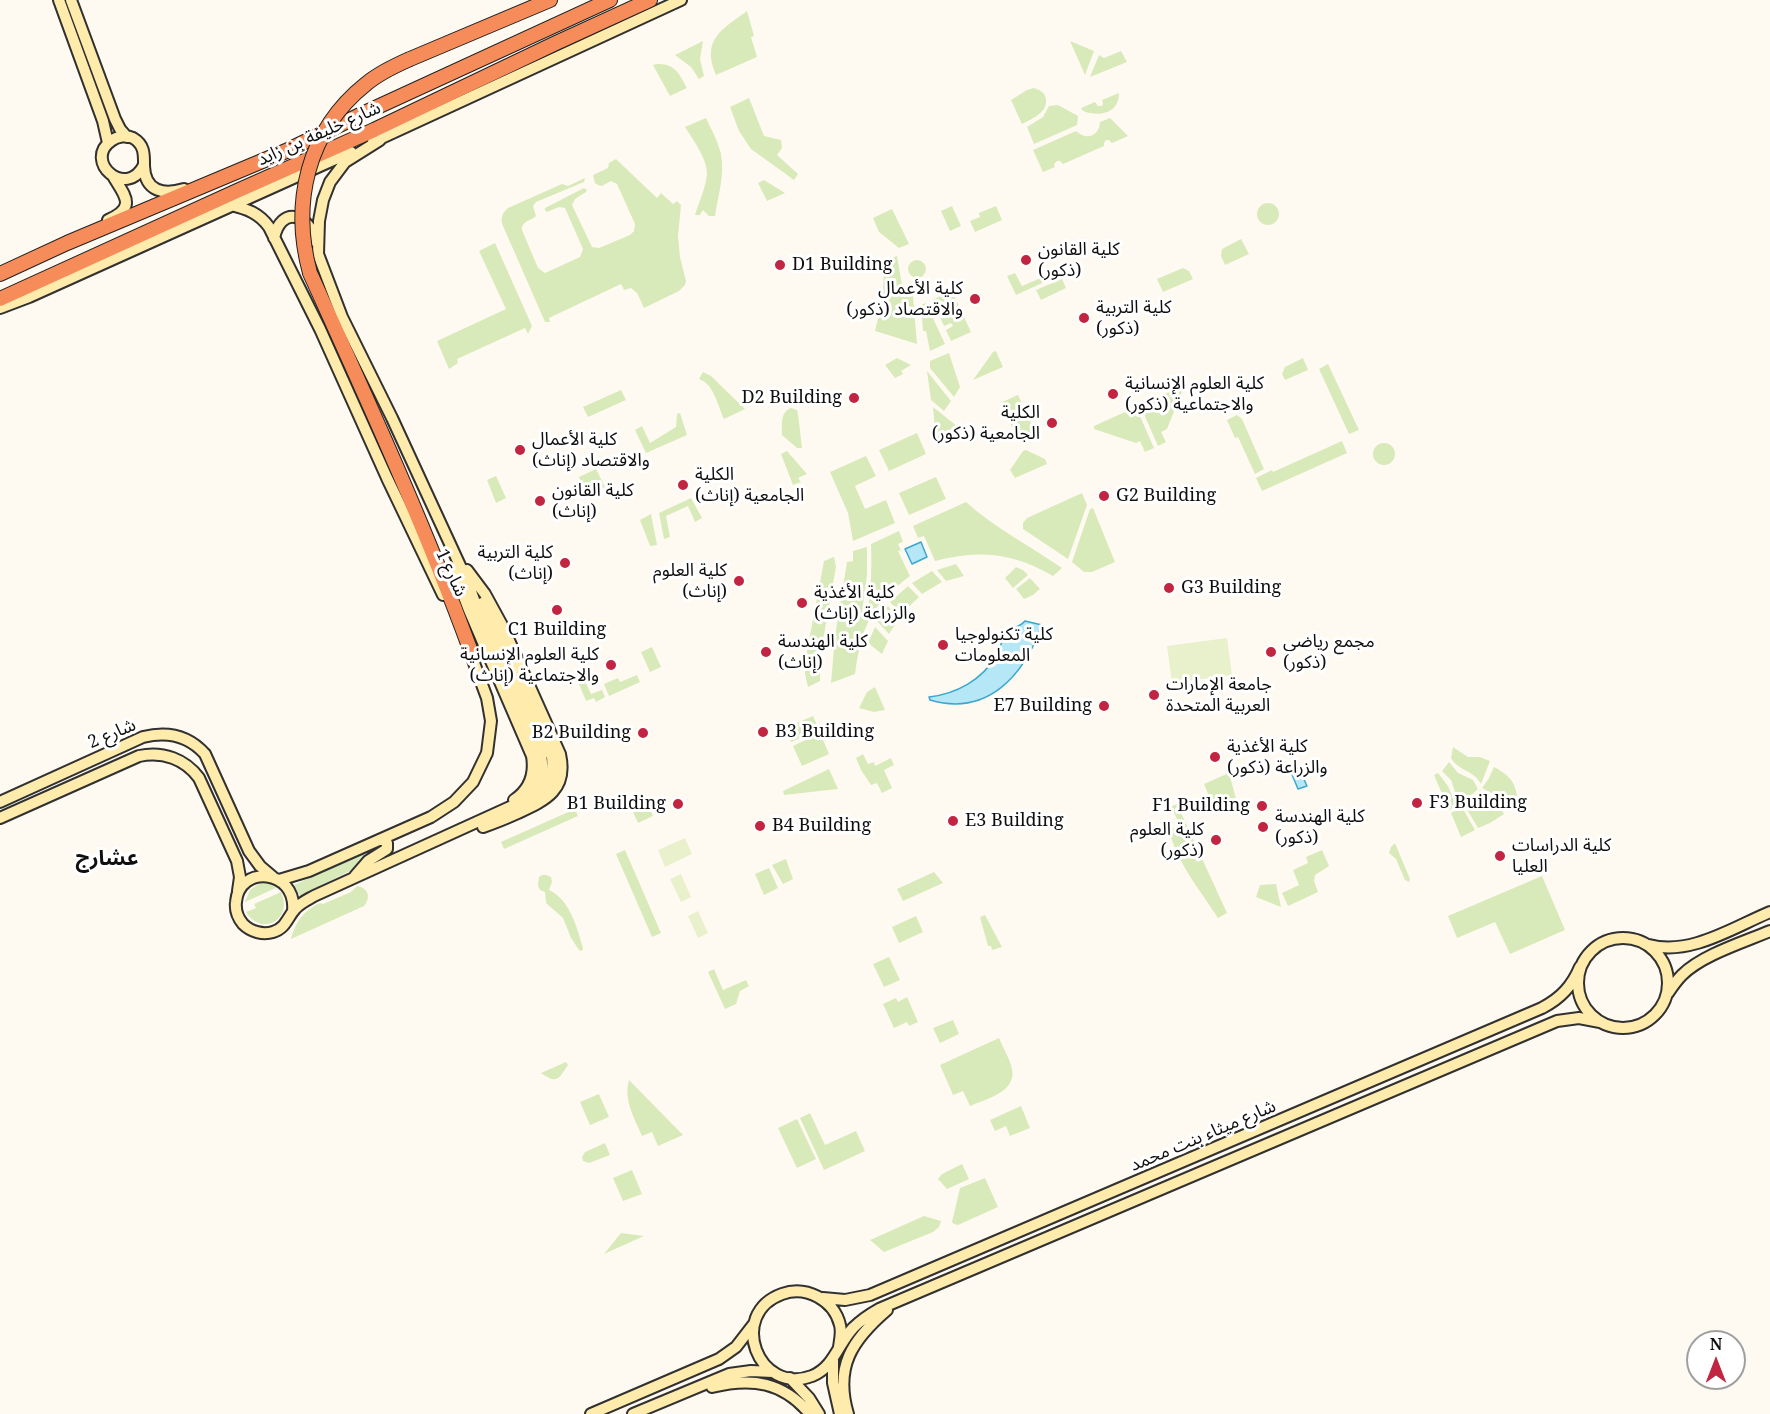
<!DOCTYPE html>
<meta charset="utf-8">
<style>
body{margin:0}
#map{position:relative;width:1770px;height:1414px;overflow:hidden;background:#fffaf1;font-family:"Noto Serif",serif}
canvas{display:block}
.north{position:absolute;left:1686px;top:1330px;width:60px;height:60px;box-sizing:border-box;background:#fff;border:2px solid #9f9f9f;border-radius:50%;rotate:0deg;font-size:16px;font-weight:700;line-height:24px;text-align:center;color:#0f0f0f}
.north::after{content:'';display:block;margin:auto;width:21px;height:27px;background:#c12541;clip-path:polygon(50% 0,100% 100%,50% 72%,0 100%)}
</style>
<div id="map">
<canvas width="1770" height="1414"></canvas>
<div class="north">N</div>
</div>
<script>
const ctx = document.querySelector('canvas').getContext('2d');
ctx.lineJoin = 'round';
function fill(path, color) { ctx.fillStyle = color; ctx.fill(path, 'evenodd'); }
function trace(path, color, width, dash) { ctx.strokeStyle = color; ctx.lineWidth = width; ctx.lineCap = dash ? 'butt' : 'round'; ctx.setLineDash(dash || []); ctx.stroke(path); }
function label(font, color, halo, rows, align = 'center') {
  ctx.font = font + ' "Noto Serif","Noto Sans Arabic",serif'; ctx.lineWidth = 6; ctx.setLineDash([]); ctx.textBaseline = 'middle'; ctx.strokeStyle = halo; ctx.fillStyle = color; for (const [text, x, y, turn = 0] of rows) {
    ctx.save(); ctx.translate(x, y); ctx.rotate((+turn || 0) * Math.PI / 180); ctx.textAlign = isNaN(turn) ? turn : align; if (halo) ctx.strokeText(text, 0, 0); ctx.fillText(text, 0, 0); ctx.restore();
  }
}
const green = new Path2D(`
 M 747,11 L 754,36 L 751,37 L 757,57 L 716,75 C 701,40 721,30 747,11 Z
 M 703,41 L 700,59 L 704,76 L 699,79 L 691,67 L 675,55 Z
 M 1070,41 L 1094,51 L 1085,75 Z
 M 1121,51 L 1127,62 L 1090,77 L 1099,55 L 1104,58 Z
 M 657,64 C 675,63 680,75 687,88 L 670,96 L 653,65 Z
 M 1034,88 C 1039,90 1043,91 1045,96 C 1051,111 1032,119 1022,124 L 1011,100 L 1027,90 Z
 M 1119,93 C 1119,114 1099,117 1083,111 L 1081,108 L 1095,102 L 1098,106 L 1102,106 L 1103,103 L 1102,100 Z
 M 749,98 L 764,136 L 781,140 L 782,148 L 777,155 L 798,174 L 794,180 L 751,149 L 739,131 L 730,107 Z
 M 1058,105 L 1078,116 L 1077,125 L 1034,144 L 1027,127 L 1043,117 L 1049,106 Z
 M 706,118 C 711,129 718,141 721,154 C 725,174 718,196 715,216 L 709,216 L 703,210 L 700,215 L 695,215 C 699,202 706,187 707,174 C 707,158 693,140 685,127 Z
 M 1110,118 L 1128,136 L 1112,143 L 1109,140 L 1106,140 L 1104,143 L 1104,146 L 1063,164 L 1060,161 L 1057,161 L 1054,164 L 1055,167 L 1043,172 L 1033,150 L 1076,131 C 1087,141 1099,136 1100,122 Z
 M 616,159 L 657,198 L 661,193 L 673,204 L 677,201 L 681,205 L 678,236 L 680,257 L 686,281 L 685,285 L 679,291 L 644,308 L 637,293 L 631,288 L 624,290 L 621,284 L 549,318 L 550,322 L 545,322 L 503,226 C 500,219 502,213 508,208 L 562,184 L 568,186 L 585,178 L 584,182 L 536,202 L 533,206 L 536,216 C 531,221 521,221 522,230 L 538,268 L 545,273 L 580,257 L 583,249 L 565,208 L 559,207 L 547,212 L 545,210 L 545,208 L 584,188 L 587,190 L 586,192 L 575,199 L 572,205 L 592,247 L 599,248 L 630,235 L 634,231 L 635,224 L 617,184 L 611,181 L 602,186 L 598,185 L 595,183 L 593,175 L 608,168 L 609,163 Z
 M 764,180 L 785,193 L 767,201 L 758,183 Z
 M1257 214a11 11 0 1 1 22 0a11 11 0 1 1-22 0Z
 M 952,206 L 961,226 L 950,231 L 941,211 Z
 M 996,206 L 1002,220 L 975,232 L 970,221 L 980,217 L 979,213 Z
 M 892,209 L 909,244 L 899,248 L 879,232 L 873,218 Z
 M 1241,239 L 1249,254 L 1225,265 L 1221,256 L 1222,249 Z
 M 495,243 L 532,326 L 528,334 L 525,328 L 457,359 L 458,363 L 449,369 L 437,341 L 506,309 L 479,251 Z
 M 897,256 L 904,297 L 913,296 L 917,344 L 875,331 L 883,297 L 884,261 Z
 M908 269a9 9 0 1 1 18 0a9 9 0 1 1-18 0Z
 M 1057,268 L 1060,275 L 1016,295 L 1007,276 L 1015,273 L 1022,286 L 1050,274 L 1049,271 Z
 M 1183,268 L 1189,271 L 1193,279 L 1163,292 L 1157,279 Z
 M 1062,279 L 1066,288 L 1041,300 L 1036,290 Z
 M 952,291 L 971,332 L 951,341 L 946,330 L 953,326 L 951,323 L 944,326 L 932,300 Z
 M 926,303 L 945,344 L 930,351 L 926,331 L 923,331 L 921,305 Z
 M 996,351 L 1003,367 L 973,380 L 993,352 Z
 M 949,353 L 960,387 L 954,397 L 930,368 L 930,361 Z
 M 897,358 L 911,365 L 901,371 L 903,374 L 895,378 L 885,365 Z
 M 1303,358 L 1308,370 L 1285,380 L 1282,374 L 1285,367 Z
 M 1328,364 L 1359,430 L 1349,434 L 1319,369 Z
 M 927,371 L 951,401 L 944,411 L 931,400 Z
 M 703,372 L 711,376 L 745,409 L 724,419 C 718,406 714,384 699,379 Z
 M 1181,387 L 1183,389 L 1167,429 L 1161,432 L 1166,442 L 1158,446 L 1140,405 Z
 M 621,390 L 626,400 L 588,417 L 583,407 Z
 M 1018,395 L 1034,429 L 1024,436 L 1015,434 L 1002,402 Z
 M 1136,407 L 1154,448 L 1145,452 L 1140,441 L 1136,443 L 1094,429 L 1094,426 Z
 M 791,408 L 797,410 L 798,414 L 802,448 L 797,448 L 782,435 C 782,425 780,412 791,408 Z
 M 933,408 L 933,407 L 962,430 L 954,434 L 952,432 L 936,439 Z
 M 680,413 L 687,435 L 646,453 L 635,430 L 642,426 L 650,443 L 676,427 L 677,414 Z
 M 1237,415 L 1242,419 L 1264,469 L 1255,474 L 1238,437 L 1235,438 L 1227,420 Z
 M 917,433 L 926,454 L 889,471 L 879,450 Z
 M 1342,441 L 1347,453 L 1262,491 L 1256,478 L 1272,470 L 1273,472 Z
 M1373 454a11 11 0 1 1 22 0a11 11 0 1 1-22 0Z
 M 1026,450 L 1045,459 L 1047,464 L 1015,478 L 1010,470 L 1023,451 Z
 M 787,451 L 807,474 L 798,478 L 801,482 L 793,485 L 781,454 Z
 M 866,456 L 876,476 L 855,486 L 865,509 L 886,500 L 895,523 L 853,541 L 848,513 L 830,472 Z
 M 596,469 L 605,487 L 587,495 L 579,477 Z
 M 496,476 L 506,498 L 496,503 L 487,480 Z
 M 936,477 L 946,499 L 909,515 L 899,493 Z
 M 1082,493 L 1087,505 L 1068,559 L 1023,529 L 1023,523 L 1027,518 Z
 M 691,498 L 702,518 L 695,522 L 688,506 L 666,516 L 670,537 L 664,539 L 659,513 Z
 M 966,502 C 995,528 1030,546 1062,568 L 1053,576 C 1014,553 979,549 935,561 L 924,536 L 918,538 L 913,526 Z
 M 1093,508 L 1115,562 L 1092,572 L 1084,572 L 1072,562 L 1090,509 Z
 M 651,514 L 657,545 L 650,546 L 640,520 Z
 M 899,531 L 903,542 L 898,544 L 901,550 L 898,551 L 910,576 C 870,606 862,626 855,674 L 831,683 L 835,636 L 847,562 L 853,561 L 853,551 L 867,547 L 867,575 L 862,612 L 868,609 C 871,587 872,566 871,544 Z
 M 834,557 L 836,567 L 820,657 L 820,681 L 808,687 L 805,674 L 805,662 L 824,561 Z
 M 956,564 L 964,576 L 946,581 L 937,570 Z
 M 1016,567 L 1023,570 L 1028,575 L 1013,588 L 1005,578 Z
 M 932,571 L 942,582 L 922,594 L 912,583 Z
 M 1030,578 L 1040,589 L 1033,595 L 1024,599 L 1016,589 Z
 M 908,586 L 919,597 L 901,614 L 890,602 Z
 M 888,606 L 899,619 L 889,634 L 876,620 Z
 M 875,627 L 888,641 L 882,654 L 868,643 Z
 M 652,647 L 661,667 L 650,672 L 641,652 Z
 M 637,675 L 640,682 L 609,696 L 604,684 L 618,678 L 620,682 Z
 M 585,681 L 591,694 L 602,690 L 605,697 L 596,702 L 594,698 L 586,701 L 579,684 Z
 M 875,687 L 885,710 L 874,712 L 859,708 L 867,692 Z
 M 813,716 L 819,730 L 791,742 L 785,728 Z
 M 820,733 L 829,754 L 802,766 L 793,746 Z
 M 1453,747 L 1468,757 L 1480,757 L 1490,761 L 1481,784 C 1474,770 1458,771 1451,758 Z
 M 863,754 L 868,764 L 874,762 L 875,766 L 891,758 L 894,765 L 884,770 L 892,788 L 882,793 L 877,783 L 871,785 L 861,770 L 856,758 Z
 M 1449,762 L 1458,773 L 1473,780 L 1478,789 L 1462,803 L 1456,795 L 1451,780 L 1442,771 Z
 M 1494,767 C 1507,774 1515,780 1517,796 L 1508,811 L 1501,798 L 1482,788 L 1489,778 Z
 M 829,769 L 838,789 L 784,795 L 783,791 Z
 M 1229,773 L 1238,806 L 1216,814 L 1215,811 L 1212,812 L 1210,807 L 1213,806 L 1204,784 Z
 M 1438,773 L 1448,786 L 1454,800 L 1459,805 L 1449,810 L 1434,775 Z
 M 1480,790 L 1498,802 L 1504,814 L 1490,823 L 1478,828 L 1465,806 Z
 M 643,792 L 653,816 L 638,823 L 627,799 Z
 M 1177,804 L 1227,913 L 1218,918 C 1200,890 1177,863 1169,830 L 1180,825 L 1173,811 L 1170,812 L 1168,808 Z
 M 1462,807 L 1475,830 L 1461,837 L 1451,813 Z
 M 575,809 L 578,816 L 504,849 L 501,842 Z
 M 1395,843 L 1410,879 L 1409,882 L 1405,880 L 1396,859 L 1389,853 L 1391,847 Z
 M 625,850 L 661,933 L 652,937 L 616,854 Z
 M 1322,850 L 1329,866 L 1315,875 L 1314,881 L 1318,892 L 1288,906 L 1282,893 L 1299,885 L 1293,870 L 1308,863 L 1306,857 Z
 M 364,854 L 366,858 L 360,861 L 352,870 L 300,896 L 294,885 Z
 M 786,859 L 793,879 L 783,884 L 772,865 Z
 M 769,868 L 778,888 L 764,895 L 755,874 Z
 M 934,872 L 943,883 L 903,901 L 897,889 Z
 M 542,875 L 546,875 L 551,877 L 552,882 L 549,890 C 570,900 577,927 583,948 L 582,951 L 579,950 L 571,938 L 563,918 L 546,903 L 545,892 L 540,890 L 538,886 L 539,877 Z
 M 1542,876 L 1565,930 L 1510,954 L 1495,922 L 1457,938 L 1448,916 Z
 M 260,883 L 269,883 L 278,887 L 245,902 L 250,890 Z
 M 1276,884 L 1281,907 L 1256,897 L 1260,885 Z
 M 357,886 C 369,888 371,898 364,906 L 291,939 C 295,922 304,910 320,903 L 323,904 L 351,892 Z
 M 281,892 C 294,920 261,937 246,912 L 256,908 L 254,904 Z
 M 985,915 L 1002,947 L 992,950 L 991,946 L 988,946 L 980,917 Z
 M 916,916 L 923,932 L 899,943 L 892,927 Z
 M 889,957 L 900,980 L 884,987 L 873,964 Z
 M 714,969 L 723,990 L 746,980 L 749,986 L 740,991 L 736,1004 L 725,1009 L 708,972 Z
 M 907,997 L 918,1022 L 909,1026 L 907,1022 L 894,1028 L 883,1004 L 896,998 L 898,1002 Z
 M 953,1020 L 959,1034 L 940,1043 L 933,1028 Z
 M 999,1038 C 1003,1048 1010,1059 1012,1069 C 1017,1092 986,1099 970,1106 L 963,1091 L 953,1095 L 940,1065 Z
 M 566,1062 L 568,1065 C 558,1080 557,1084 541,1073 Z
 M 629,1080 L 683,1135 L 658,1146 L 652,1132 L 642,1136 C 635,1119 623,1100 629,1080 Z
 M 599,1094 L 609,1117 L 590,1125 L 580,1102 Z
 M 1021,1106 L 1030,1128 L 1010,1136 L 1006,1126 L 995,1131 L 990,1120 Z
 M 810,1113 L 825,1145 L 856,1131 L 865,1151 L 824,1170 L 800,1118 Z
 M 797,1119 L 816,1159 L 797,1168 L 778,1128 Z
 M 605,1143 L 610,1155 L 589,1163 L 583,1161 L 582,1157 L 585,1152 Z
 M 962,1164 L 969,1179 L 947,1189 L 938,1179 L 942,1174 Z
 M 632,1170 L 642,1194 L 623,1201 L 613,1178 Z
 M 985,1178 L 998,1207 L 958,1225 L 954,1224 L 952,1222 L 960,1188 Z
 M 924,1216 L 941,1221 L 939,1227 L 933,1232 L 884,1252 L 870,1240 Z
 M 621,1233 L 644,1236 L 604,1254 Z`);
const pitch = new Path2D(`
 M 1227,638 L 1232,675 L 1172,683 L 1167,646 Z
 M 685,838 L 692,854 L 665,867 L 658,850 Z
 M 681,874 L 691,897 L 681,902 L 670,879 Z
 M 698,911 L 708,933 L 698,938 L 688,916 Z`);
const water = new Path2D(`
 M 921,542 L 927,557 L 912,564 L 905,549 Z
 M 1025,621 L 1042,625 C 1024,675 988,717 930,700 L 929,697 C 956,694 982,680 996,656 C 1000,649 1001,641 1006,634 C 1011,627 1019,628 1025,621 Z
 M 1296,762 L 1307,786 L 1298,789 L 1288,765 Z`);
const secondary = new Path2D(`
 M 59,0 L 103,121 L 108,143
 M 71,0 L 115,119 L 120,129 L 127,137
 M 373,142 L 681,0
 M 144,165 C 126,200 83,161 111,141 C 117,136 126,135 133,138 C 145,145 144,155 144,166 C 145,192 164,195 184,189
 M 231,205 C 247,209 259,213 269,227 L 320,329 L 387,478 L 443,595
 M 108,220 C 138,207 124,195 113,176
 M 274,238 C 281,205 310,214 316,242
 M 0,308 L 29,297 L 351,152
 M 456,568 L 461,589 L 469,610 L 532,756 C 535,774 529,790 514,800
 M 467,570 L 485,594 L 503,627 L 560,754 C 568,790 546,800 518,813 C 507,818 495,823 483,827
 M 482,603 L 552,757 C 554,775 547,792 532,802
 M 0,802 L 143,737 C 167,731 188,735 205,754 L 249,851 L 260,866 L 273,877
 M 0,818 L 139,756 C 163,751 185,759 199,778 L 237,861 L 240,877 L 238,891
 M 355,876 L 368,861 L 387,849 L 387,843 L 383,840 L 379,840
 M 279,880 L 309,871 L 431,817 L 454,802 L 473,782 L 487,753 L 491,721 L 487,698 L 467,644
 M 293,911 C 297,869 239,864 236,902 C 235,910 238,918 243,924 C 251,932 263,935 273,932 C 286,928 287,918 295,909 C 300,903 307,900 314,896 L 523,801 C 541,787 546,769 539,748 L 482,622 L 468,583 L 392,418 L 342,317 L 318,254 L 319,221 L 323,200 L 330,182 L 345,162 L 380,140
 M1578 983a45 45 0 1 1 90 0a45 45 0 1 1-90 0Z
 M 1649,945 C 1690,956 1732,928 1770,912
 M 1668,993 C 1672,987 1677,980 1682,975 C 1702,955 1744,942 1770,931
 M 823,1298 L 845,1300 L 870,1295 L 1542,1008 C 1561,998 1572,986 1580,967
 M 839,1347 C 840,1340 842,1332 840,1325 C 834,1300 806,1285 782,1294 C 727,1314 758,1396 812,1376 C 834,1367 838,1344 853,1328 C 861,1320 870,1314 879,1309 L 1557,1021 L 1579,1018 L 1600,1022
 M 833,1360 L 833,1383 L 840,1414
 M 790,1378 L 809,1398 L 819,1414
 M 712,1387 C 752,1377 783,1382 810,1414
 M 591,1414 L 719,1359 L 736,1347 L 753,1325
 M 633,1414 L 729,1374 L 751,1371 L 773,1372
 M 848,1414 C 834,1367 852,1340 887,1310`);
const highway = new Path2D(`
 M 410,59 L 550,0
 M 310,273 C 366,397 423,521 470,649
 M 0,274 L 67,243 L 286,151 L 362,114 L 610,0
 M 0,299 L 237,191 L 374,130 L 556,43 L 650,0`);
const highwayBridge = new Path2D(`
 M 310,273 C 291,203 307,131 366,84 C 379,73 394,66 410,59`);
const markers = [
 [1026,260,6,"#c12541"],
 [780,265,6,"#c12541"],
 [975,299,6,"#c12541"],
 [1084,318,6,"#c12541"],
 [1113,394,6,"#c12541"],
 [854,398,6,"#c12541"],
 [1052,423,6,"#c12541"],
 [520,450,6,"#c12541"],
 [683,485,6,"#c12541"],
 [1104,496,6,"#c12541"],
 [540,501,6,"#c12541"],
 [565,563,6,"#c12541"],
 [739,581,6,"#c12541"],
 [1169,588,6,"#c12541"],
 [802,603,6,"#c12541"],
 [557,610,6,"#c12541"],
 [943,645,6,"#c12541"],
 [766,652,6,"#c12541"],
 [1271,652,6,"#c12541"],
 [611,665,6,"#c12541"],
 [1154,695,6,"#c12541"],
 [1104,706,6,"#c12541"],
 [763,732,6,"#c12541"],
 [643,733,6,"#c12541"],
 [1215,757,6,"#c12541"],
 [1417,803,6,"#c12541"],
 [678,804,6,"#c12541"],
 [1262,806,6,"#c12541"],
 [953,821,6,"#c12541"],
 [760,826,6,"#c12541"],
 [1263,827,6,"#c12541"],
 [1216,840,6,"#c12541"],
 [1500,856,6,"#c12541"]
];
const streetNames = [
 ["شارع خليفة بن زايد",319,134,-24],
 ["شارع 1",451,573,65],
 ["شارع 2",112,734,-23],
 ["شارع ميثاء بنت محمد",1203,1136,-23]
];
const poiNames = [
 ["كلية القانون",1038,250],
 ["(ذكور)",1038,271],
 ["D1 Building",792,265],
 ["كلية الأعمال",963,289,"right"],
 ["والاقتصاد (ذكور)",963,310,"right"],
 ["كلية التربية",1096,308],
 ["(ذكور)",1096,329],
 ["كلية العلوم الإنسانية",1125,384],
 ["والاجتماعية (ذكور)",1125,405],
 ["D2 Building",842,398,"right"],
 ["الكلية",1040,413,"right"],
 ["الجامعية (ذكور)",1040,434,"right"],
 ["كلية الأعمال",532,440],
 ["والاقتصاد (إناث)",532,461],
 ["الكلية",695,475],
 ["الجامعية (إناث)",695,496],
 ["كلية القانون",552,491],
 ["(إناث)",552,512],
 ["G2 Building",1116,496],
 ["كلية التربية",553,553,"right"],
 ["(إناث)",553,574,"right"],
 ["كلية العلوم",727,571,"right"],
 ["(إناث)",727,592,"right"],
 ["G3 Building",1181,588],
 ["كلية الأغذية",814,593],
 ["والزراعة (إناث)",814,614],
 ["C1 Building",557,630,"center"],
 ["كلية تكنولوجيا",955,635],
 ["المعلومات",955,656],
 ["كلية الهندسة",778,642],
 ["(إناث)",778,663],
 ["مجمع رياضي",1283,642],
 ["(ذكور)",1283,663],
 ["كلية العلوم الإنسانية",599,655,"right"],
 ["والاجتماعية (إناث)",599,676,"right"],
 ["جامعة الإمارات",1166,685],
 ["العربية المتحدة",1166,706],
 ["E7 Building",1092,706,"right"],
 ["B3 Building",775,732],
 ["B2 Building",631,733,"right"],
 ["كلية الأغذية",1227,747],
 ["والزراعة (ذكور)",1227,768],
 ["F3 Building",1429,803],
 ["B1 Building",666,804,"right"],
 ["F1 Building",1250,806,"right"],
 ["كلية الهندسة",1275,817],
 ["(ذكور)",1275,838],
 ["E3 Building",965,821],
 ["B4 Building",772,826],
 ["كلية العلوم",1204,830,"right"],
 ["(ذكور)",1204,851,"right"],
 ["كلية الدراسات",1512,846],
 ["العليا",1512,867]
];
const quarterNames = [
 ["عشارج",107,859]
];
fill(green, '#d9eaba');
fill(pitch, '#e9f1cc');
fill(water, '#b5e7f7');
trace(water, '#3ba7cf', 1.5);
trace(secondary, '#313131', 14);
trace(highway, '#202020', 16);
trace(secondary, '#ffebac', 10);
trace(highway, '#f58c59', 14);
trace(highwayBridge, '#202020', 16, []);
trace(highwayBridge, '#f58c59', 14);
for (const [x, y, r, color] of markers) { const dot = new Path2D(); dot.arc(x, y, r, 0, 2 * Math.PI); ctx.fillStyle = color; ctx.fill(dot); trace(dot, '#fff', 2); }
label('18px', '#0f0f0f', '#fff', streetNames);
label('18px', '#0f0f0f', '#fff', poiNames, 'left');
label('bold 21px', '#0f0f0f', '#fff', quarterNames);
</script>
